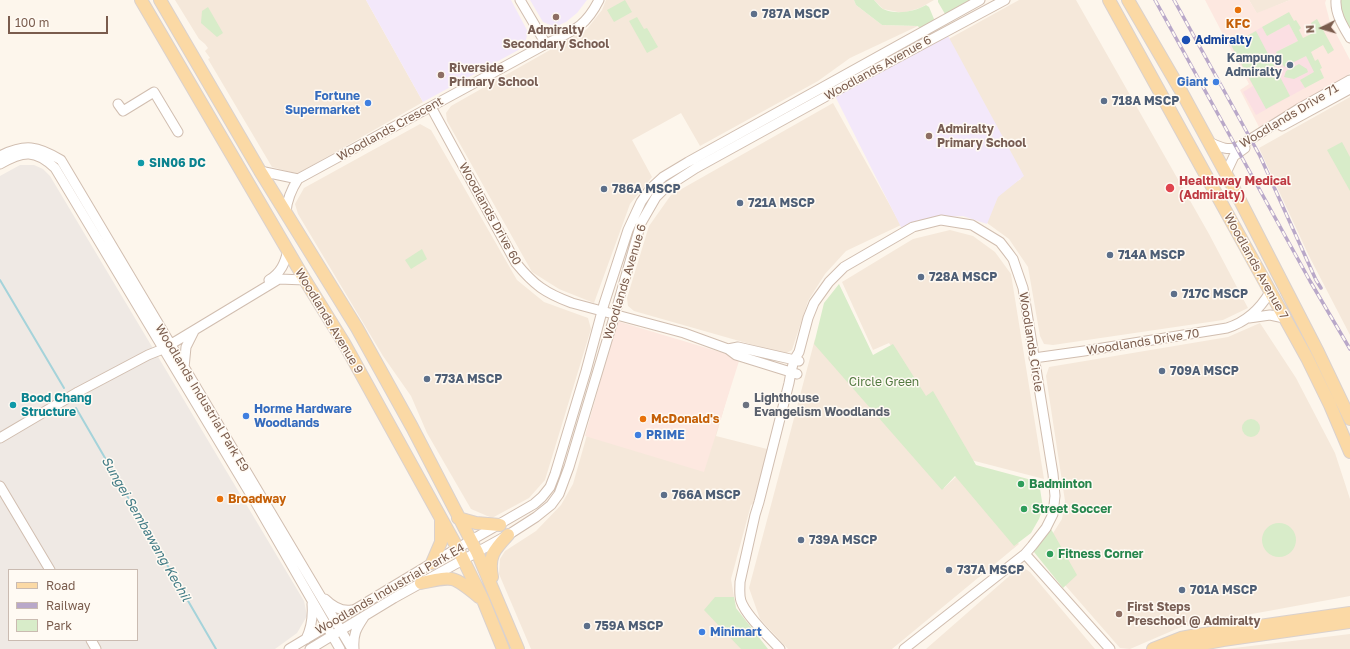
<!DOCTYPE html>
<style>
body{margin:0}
#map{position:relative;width:1350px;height:649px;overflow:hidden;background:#fdf6ec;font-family:"Golos Text",sans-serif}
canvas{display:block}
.legend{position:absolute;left:8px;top:569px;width:130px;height:72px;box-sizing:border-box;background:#fffaf3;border:1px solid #cabbb1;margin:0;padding:5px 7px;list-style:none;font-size:12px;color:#7a5c4d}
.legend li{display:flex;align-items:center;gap:8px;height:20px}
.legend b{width:20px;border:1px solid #cabbb1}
.north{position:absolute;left:1302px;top:8px;width:40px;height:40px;-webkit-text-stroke:3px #fffaf3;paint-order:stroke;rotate:265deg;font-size:11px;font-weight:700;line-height:16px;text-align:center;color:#7a5c4d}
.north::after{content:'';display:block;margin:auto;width:14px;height:18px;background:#7a5c4d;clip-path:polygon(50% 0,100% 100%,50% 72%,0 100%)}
.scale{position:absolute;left:8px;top:16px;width:100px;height:18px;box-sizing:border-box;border:2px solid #7a5c4d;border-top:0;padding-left:5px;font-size:12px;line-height:14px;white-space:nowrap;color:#7a5c4d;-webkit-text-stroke:3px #fffaf3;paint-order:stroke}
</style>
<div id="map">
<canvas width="1350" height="649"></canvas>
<ul class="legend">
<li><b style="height:5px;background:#fbd9a5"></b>Road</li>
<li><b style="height:5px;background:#b9a8c9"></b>Railway</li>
<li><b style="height:11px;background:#d8ecc9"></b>Park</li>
</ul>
<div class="north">N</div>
<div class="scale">100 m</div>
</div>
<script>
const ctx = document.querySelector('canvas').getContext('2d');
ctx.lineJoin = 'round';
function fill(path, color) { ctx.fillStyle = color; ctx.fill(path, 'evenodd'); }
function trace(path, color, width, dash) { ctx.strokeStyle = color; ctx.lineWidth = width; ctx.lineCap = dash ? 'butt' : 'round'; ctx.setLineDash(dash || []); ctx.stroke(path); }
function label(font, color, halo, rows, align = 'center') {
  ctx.font = font + ' "Golos Text",sans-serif'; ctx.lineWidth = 3; ctx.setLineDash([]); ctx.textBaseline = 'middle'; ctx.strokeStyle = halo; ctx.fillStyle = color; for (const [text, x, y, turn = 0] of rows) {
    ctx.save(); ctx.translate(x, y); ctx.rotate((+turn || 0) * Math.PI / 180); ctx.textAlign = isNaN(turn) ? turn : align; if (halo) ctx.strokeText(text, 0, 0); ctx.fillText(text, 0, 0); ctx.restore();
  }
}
const residential = new Path2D(`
 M 175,0 L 366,0 L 423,102 L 297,174 L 272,167 L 208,59 L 210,58 L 205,51 L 208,48 L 205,44 L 199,39 Z
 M 606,0 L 854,0 L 856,5 L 882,25 L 918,26 L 850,58 L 818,81 L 700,146 L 681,113 L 632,140 L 652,177 L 630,204 L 594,303 L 559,289 L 532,272 L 447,121 L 446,113 L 451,106 L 587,29 L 602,10 Z
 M 874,0 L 934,0 L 920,8 L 903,13 L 883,9 Z
 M 1019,0 L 1076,0 L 1209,234 L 1248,308 L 1223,320 L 1053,345 L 1044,344 L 1040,336 L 1028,267 L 1009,239 L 983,220 L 995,194 L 1021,179 L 945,41 Z
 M 1249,0 L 1290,0 L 1257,14 Z
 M 1350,97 L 1350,335 L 1309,256 L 1259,148 Z
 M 833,103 L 901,225 L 846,251 L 825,274 L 808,301 L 792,350 L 785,354 L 634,311 L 628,306 L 627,298 L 649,226 L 671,195 Z
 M 420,124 L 431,130 L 517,280 L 544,302 L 588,318 L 591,329 L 545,480 L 529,498 L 492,518 L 471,509 L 427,433 L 411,396 L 383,356 L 298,214 L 295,204 L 304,188 Z
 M 950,230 L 973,236 L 995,252 L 1011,274 L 1044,479 L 967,459 L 889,343 L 873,350 L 842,282 L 913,239 Z
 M 1260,323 L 1296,378 L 1335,453 L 1350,499 L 1350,596 L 1181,627 L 1130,649 L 1120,648 L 1044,561 L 1041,552 L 1062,519 L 1065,501 L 1046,376 L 1049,367 L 1228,337 Z
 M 815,339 L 944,488 L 959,474 L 1019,544 L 892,649 L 788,649 L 760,619 L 749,588 Z
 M 738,360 L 716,436 L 771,450 L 756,502 L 751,505 L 731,579 L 737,615 L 765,649 L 531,649 L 499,574 L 500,559 L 505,551 L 536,531 L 561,505 L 573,484 L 607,365 Z
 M 1024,568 L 1030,572 L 1095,649 L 926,649 L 1015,571 Z
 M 1350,634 L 1350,649 L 1226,649 Z`);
const commercial = new Path2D(`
 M 1205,0 L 1249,0 L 1257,13 L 1290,0 L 1326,0 L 1325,3 L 1330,22 L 1350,60 L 1350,73 L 1345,78 L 1259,127 L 1240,90 L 1249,84 Z
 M 617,321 L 740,358 L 704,472 L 585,436 Z`);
const industrial = new Path2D(`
 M 20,165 L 34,165 L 43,169 L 50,176 L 304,601 L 307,616 L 297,633 L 275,649 L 0,649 L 0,176 ZM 9,570 L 137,570 L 137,640 L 9,640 Z`);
const education = new Path2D(`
 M 366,0 L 511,0 L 528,32 L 524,47 L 423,102 Z
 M 530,0 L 587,0 L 577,13 L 566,22 L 557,26 L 553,26 L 543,22 Z
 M 947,34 L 1024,176 L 998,197 L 987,224 L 963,216 L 929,218 L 902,229 L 835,96 Z`);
const medical = new Path2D(`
 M 1289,24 L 1298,41 L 1276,52 L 1284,67 L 1306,55 L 1315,72 L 1300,80 L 1305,88 L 1256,115 L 1243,92 L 1253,86 L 1231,45 L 1262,27 L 1267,36 Z`);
const green = new Path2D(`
 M 625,0 L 632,12 L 614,22 L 607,10 Z
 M 854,0 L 874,0 C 877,3 880,7 883,9 C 896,15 914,12 926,5 L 929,7 L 934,19 L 932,24 L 921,31 L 918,26 L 882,25 L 856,5 Z
 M 938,0 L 973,0 L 949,14 L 945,14 L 938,2 Z
 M 1340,0 L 1350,0 L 1350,30 L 1340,12 Z
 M 208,7 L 223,33 L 217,37 L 201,23 L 202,11 Z
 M 1289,12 L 1294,21 L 1296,20 L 1301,28 L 1299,30 L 1303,38 L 1315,32 L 1311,23 L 1317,19 L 1334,50 L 1328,54 L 1323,45 L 1311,52 L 1315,61 L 1318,59 L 1322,68 L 1320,69 L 1324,78 L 1305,88 L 1300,80 L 1314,72 L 1306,56 L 1284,67 L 1276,52 L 1298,41 L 1289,24 L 1267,36 L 1262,27 Z
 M 637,17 L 644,29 L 647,28 L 658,47 L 647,53 L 629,21 Z
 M 1256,31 L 1290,96 L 1266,109 L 1231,45 Z
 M 1299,64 L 1307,69 L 1308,72 L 1294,79 L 1284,77 L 1286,71 Z
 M 1342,142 L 1350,157 L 1350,191 L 1327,150 Z
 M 422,249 L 427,259 L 411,269 L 405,260 Z
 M 839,284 L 873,355 L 893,344 L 926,396 L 933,391 L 976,465 L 1039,482 L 1043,508 L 1039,519 L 1031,533 L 1014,546 L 955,476 L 942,490 L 814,344 L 824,303 Z
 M1242 428a9 9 0 1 1 18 0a9 9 0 1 1-18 0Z
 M1262 540a17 17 0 1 1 34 0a17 17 0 1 1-34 0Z
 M 1051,529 L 1077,575 L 1063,588 L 1030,547 Z
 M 715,597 L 734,597 L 736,608 L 768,649 L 741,649 L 704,610 Z`);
const stream = new Path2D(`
 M 0,280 L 64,388
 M 76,408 L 216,649`);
const minor = new Path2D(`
 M 520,0 L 546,44
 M 1336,0 C 1335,14 1343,26 1350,38
 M 118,104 L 123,111 L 154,92 L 178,132
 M 431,107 L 516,263 C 534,285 545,293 572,303 L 684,333 L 728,349 L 736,355 L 797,374
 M 1282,126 L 1350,89
 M 1209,142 C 1220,147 1227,151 1238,147 L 1300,108 L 1350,80
 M 0,156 C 25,143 38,146 61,160 L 352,649
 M 0,164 C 23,151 35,149 55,168 L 257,505 L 340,649
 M 260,171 L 298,179
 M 1226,173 L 1234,156 L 1245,148
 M 286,212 C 287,199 291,190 298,179 L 546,44 C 572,31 585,28 599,0
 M 269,280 C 281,273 285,263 288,250
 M 1249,318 L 1270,315 L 1284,318
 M 728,349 L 738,347 L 799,361
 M 1034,358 L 1084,351 L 1227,328 C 1246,322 1260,309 1270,292
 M 184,368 L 186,347 L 194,331
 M 0,438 L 78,392 L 148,355 L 163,349 L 279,279 L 305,280
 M 0,486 L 50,570
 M 1025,554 L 1110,649
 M 325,599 C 333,607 341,612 352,610
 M 306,639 C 312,627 313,617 312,604
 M 91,640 L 96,649
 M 289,649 L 432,563 L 534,504 L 542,497 L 550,487 L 555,474 L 586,371 L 604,304 L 628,230 L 641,202 L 650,189 L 663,177 L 688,162 L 980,0
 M 310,649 L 394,598 L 508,535 L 536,517 L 551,505 L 559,494 L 569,467 L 615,314 L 641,223 L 656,197 L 665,188 L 696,168 L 852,82 L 1005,0
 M 354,649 C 353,634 356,629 364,617
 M 780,649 C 769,637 746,616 741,601 C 739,595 740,589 740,582 L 755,515 L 759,502 L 789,383 L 791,372 L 794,360 L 799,352 L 808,318 L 814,303 L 829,282 L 844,267 L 913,227 L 941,220 L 972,225 L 1000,242 L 1007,251 L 1013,259 L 1023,288 L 1053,474 L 1055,496 L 1053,514 L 1046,528 L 1032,546 L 1025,554 L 904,649`);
const major = new Path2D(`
 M 141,0 L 305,280 L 344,343 L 458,549 L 483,600 L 503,649
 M 160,0 L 260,171 L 357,328 L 412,427 L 477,552 L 518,649
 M 1109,0 L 1307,358 L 1330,405 L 1350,452
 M 1128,0 L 1181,91 L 1230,181 L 1318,352 L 1350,419
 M 458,518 L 476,523 L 500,525
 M 432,563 L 441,542 L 441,521
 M 492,577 C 488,556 494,550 508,535
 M 421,583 C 454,576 452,575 479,597
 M 1153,649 L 1181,638 L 1197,635 L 1350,613
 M 1176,649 L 1223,640 L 1350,622`);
const rail = new Path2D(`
 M 1155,0 L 1310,281 L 1350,349
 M 1174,0 L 1260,156 L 1316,280 L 1321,288`);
const markers = [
 [1238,10,4,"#e8710a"],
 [754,14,4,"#5c6f8a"],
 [556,17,4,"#8d6e63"],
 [1186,40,5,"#1a4fb4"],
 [1290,65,4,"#5c6f8a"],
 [441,75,4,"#8d6e63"],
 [1216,82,4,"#3f7fe0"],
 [1104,101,4,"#5c6f8a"],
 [368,103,4,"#3f7fe0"],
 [929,136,4,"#8d6e63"],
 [141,163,4,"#0f9aa8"],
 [1170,188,5,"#e0444e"],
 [604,189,4,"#5c6f8a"],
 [740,203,4,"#5c6f8a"],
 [1110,255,4,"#5c6f8a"],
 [921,277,4,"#5c6f8a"],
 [1174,294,4,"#5c6f8a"],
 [1162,371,4,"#5c6f8a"],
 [427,379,4,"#5c6f8a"],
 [13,405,4,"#0f9aa8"],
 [746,405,4,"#6b7280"],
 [246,416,4,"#3f7fe0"],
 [643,419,4,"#e8710a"],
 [638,435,4,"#3f7fe0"],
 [1021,484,4,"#2e9e5b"],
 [664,495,4,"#5c6f8a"],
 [220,499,4,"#e8710a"],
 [1024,509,4,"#2e9e5b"],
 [801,540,4,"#5c6f8a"],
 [1050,554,4,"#2e9e5b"],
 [949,570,4,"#5c6f8a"],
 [1182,590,4,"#5c6f8a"],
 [1119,614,4,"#8d6e63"],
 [587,626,4,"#5c6f8a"],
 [702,632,4,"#3f7fe0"]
];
const serviceNames = [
 ["787A MSCP",762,14],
 ["Kampung",1282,58,"right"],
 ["Admiralty",1282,72,"right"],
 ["718A MSCP",1112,101],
 ["786A MSCP",612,189],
 ["721A MSCP",748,203],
 ["714A MSCP",1118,255],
 ["728A MSCP",929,277],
 ["717C MSCP",1182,294],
 ["709A MSCP",1170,371],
 ["773A MSCP",435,379],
 ["766A MSCP",672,495],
 ["739A MSCP",809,540],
 ["737A MSCP",957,570],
 ["701A MSCP",1190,590],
 ["759A MSCP",595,626]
];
const foodNames = [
 ["KFC",1238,24,"center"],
 ["McDonald's",651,419],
 ["Broadway",228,499]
];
const educationNames = [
 ["Admiralty",556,30,"center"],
 ["Secondary School",556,44,"center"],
 ["Riverside",449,68],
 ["Primary School",449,82],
 ["Admiralty",937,129],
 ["Primary School",937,143],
 ["First Steps",1127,607],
 ["Preschool @ Admiralty",1127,621]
];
const transitNames = [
 ["Admiralty",1195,40]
];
const streetNames = [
 ["Woodlands Avenue 6",878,68,-29],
 ["Woodlands Drive 71",1289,116,-31],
 ["Woodlands Crescent",390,129,-29],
 ["Woodlands Drive 60",490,214,61],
 ["Woodlands Avenue 7",1256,266,61],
 ["Woodlands Avenue 6",625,282,-73],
 ["Woodlands Avenue 9",329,321,59],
 ["Woodlands Circle",1031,342,81],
 ["Woodlands Drive 70",1143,342,-9],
 ["Woodlands Industrial Park E9",202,398,59],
 ["Woodlands Industrial Park E4",390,589,-30]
];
const shopNames = [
 ["Giant",1208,82,"right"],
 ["Fortune",360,96,"right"],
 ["Supermarket",360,110,"right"],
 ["Horme Hardware",254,409],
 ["Woodlands",254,423],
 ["PRIME",646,435],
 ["Minimart",710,632]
];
const cultureNames = [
 ["SIN06 DC",149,163],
 ["Bood Chang",21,398],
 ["Structure",21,412]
];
const healthNames = [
 ["Healthway Medical",1179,181],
 ["(Admiralty)",1179,195]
];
const parkNames = [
 ["Circle Green",884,382]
];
const worshipNames = [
 ["Lighthouse",754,398],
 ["Evangelism Woodlands",754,412]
];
const leisureNames = [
 ["Badminton",1029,484],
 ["Street Soccer",1032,509],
 ["Fitness Corner",1058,554]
];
const waterNames = [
 ["Sungei Sembawang Kechil",146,529,60]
];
fill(residential, '#f5e8da');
fill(commercial, '#fde8e0');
fill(industrial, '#efe9e4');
fill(education, '#f3e8fa');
fill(medical, '#fbdfe3');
fill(green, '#d8ecc9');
trace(stream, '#a5d3da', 2);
trace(minor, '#d1beb0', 11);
trace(major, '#dad1cd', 14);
trace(minor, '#fff', 9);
trace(major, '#fbd9a5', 12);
trace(rail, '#b9a8c9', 3.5);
trace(rail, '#fffaf3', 2, [6]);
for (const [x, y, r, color] of markers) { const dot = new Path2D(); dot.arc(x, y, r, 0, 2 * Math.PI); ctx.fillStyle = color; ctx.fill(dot); trace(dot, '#fffaf3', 1.5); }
label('bold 12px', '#4e5e75', '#fffaf3', serviceNames, 'left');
label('bold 12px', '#c56008', '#fffaf3', foodNames, 'left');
label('bold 12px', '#785e54', '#fffaf3', educationNames, 'left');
label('bold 12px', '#164399', '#fffaf3', transitNames, 'left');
label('12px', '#7a5c4d', '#fffaf3', streetNames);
label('bold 12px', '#366cbe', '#fffaf3', shopNames, 'left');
label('bold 12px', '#0d838f', '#fffaf3', cultureNames, 'left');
label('bold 12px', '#be3a42', '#fffaf3', healthNames, 'left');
label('12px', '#537a41', '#fffaf3', parkNames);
label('bold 12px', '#5b616d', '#fffaf3', worshipNames, 'left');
label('bold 12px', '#27864d', '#fffaf3', leisureNames, 'left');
label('italic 13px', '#437c86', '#fffaf3', waterNames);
</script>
